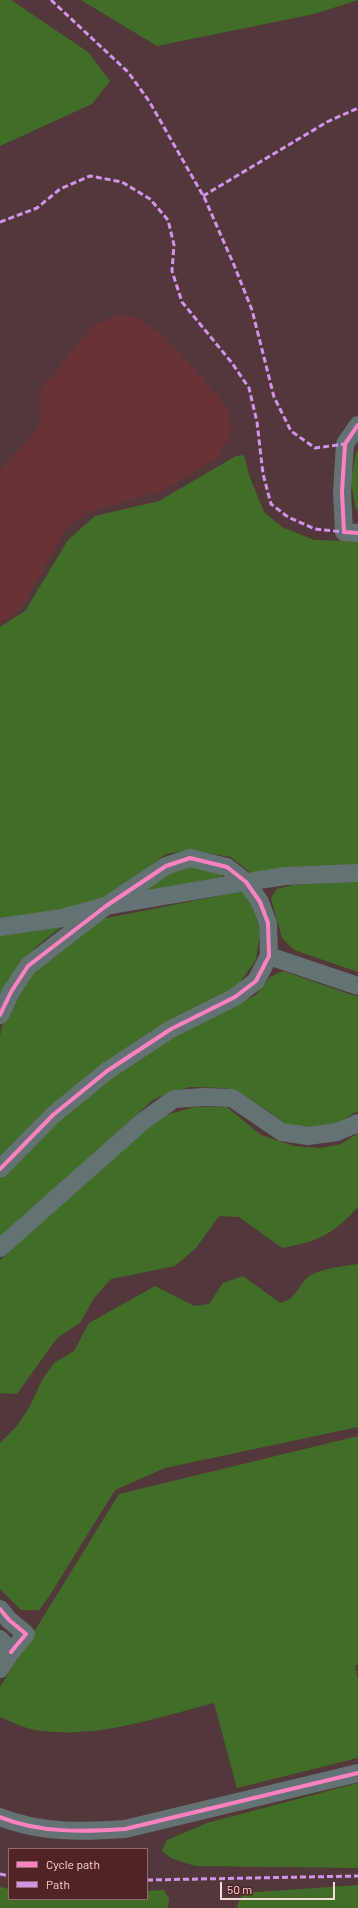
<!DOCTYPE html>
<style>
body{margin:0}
#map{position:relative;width:358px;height:1908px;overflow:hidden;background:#52383a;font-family:Barlow,sans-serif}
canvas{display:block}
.legend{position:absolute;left:8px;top:1848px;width:140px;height:52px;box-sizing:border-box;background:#522326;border:1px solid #946b6d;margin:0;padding:5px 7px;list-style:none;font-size:12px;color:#f8d8d8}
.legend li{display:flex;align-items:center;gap:8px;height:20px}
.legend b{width:20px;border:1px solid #946b6d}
.scale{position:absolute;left:220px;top:1882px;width:115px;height:18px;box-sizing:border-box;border:2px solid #f8d8d8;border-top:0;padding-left:5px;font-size:12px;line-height:14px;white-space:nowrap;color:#f8d8d8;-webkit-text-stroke:3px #522326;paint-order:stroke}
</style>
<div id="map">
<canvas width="358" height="1908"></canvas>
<ul class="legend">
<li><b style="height:5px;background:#ff80c0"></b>Cycle path</li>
<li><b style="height:5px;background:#d193ec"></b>Path</li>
</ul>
<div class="scale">50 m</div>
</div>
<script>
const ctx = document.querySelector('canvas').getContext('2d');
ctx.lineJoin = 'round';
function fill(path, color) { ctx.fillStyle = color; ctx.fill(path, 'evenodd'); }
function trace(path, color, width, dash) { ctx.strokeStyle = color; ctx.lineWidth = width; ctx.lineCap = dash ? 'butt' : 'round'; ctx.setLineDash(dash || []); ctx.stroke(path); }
const built = new Path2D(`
 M 118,315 L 139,317 L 168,341 L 218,395 L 230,413 L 231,435 L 216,459 L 161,492 L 87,512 L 66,529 L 22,607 L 9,618 L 0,622 L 0,470 L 39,427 L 41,388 L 92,326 Z`);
const green = new Path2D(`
 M 0,0 L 11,0 L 88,52 L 110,81 L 92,104 L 0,146 Z
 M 81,0 L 358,0 L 314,14 L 157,46 Z
 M 356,452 L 358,452 L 358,511 L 356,509 L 351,483 Z
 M 244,455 L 249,475 L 264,512 L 282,527 L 314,540 L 358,541 L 358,867 L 252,874 L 231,857 L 191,850 L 166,854 L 101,903 L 0,920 L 0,627 L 25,611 L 68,540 L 95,516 L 159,501 L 236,456 Z
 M 191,865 L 218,871 L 224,879 L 133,895 L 166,874 Z
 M 358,881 L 358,972 L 294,950 L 282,938 L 271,898 L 277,889 L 293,885 Z
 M 243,891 L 251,901 L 260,930 L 256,960 L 237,986 L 0,1158 L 0,1036 L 2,1026 L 23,985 L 45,958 L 102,919 Z
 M 65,924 L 37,946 L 15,970 L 0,997 L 0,934 Z
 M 283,971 L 358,997 L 358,1111 L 337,1123 L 304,1128 L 287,1124 L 267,1110 L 226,1088 L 189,1087 L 154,1099 L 0,1238 L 0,1179 L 54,1123 L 118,1071 L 197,1023 L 256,995 L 270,977 Z
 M 194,1107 L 227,1107 L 261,1135 L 294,1146 L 321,1148 L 341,1144 L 358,1133 L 358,1207 C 334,1234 317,1242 282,1248 L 239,1217 L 219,1216 L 196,1248 L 175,1266 L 111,1279 L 94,1298 L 80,1323 L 57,1338 L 17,1394 L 0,1393 L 0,1260 L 139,1132 L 169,1114 Z
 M 358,1264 L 358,1427 L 165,1468 L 115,1490 L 50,1595 L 39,1610 L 21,1610 L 0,1589 L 0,1443 L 17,1426 L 30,1406 L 42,1380 L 54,1363 L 74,1351 L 89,1323 L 155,1286 L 194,1306 L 209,1304 L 223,1283 L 243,1276 L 280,1303 C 296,1299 296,1289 307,1278 C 316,1269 345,1266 358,1264 Z
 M 358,1436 L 358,1665 L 355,1666 L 358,1680 L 358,1758 L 237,1788 L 214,1703 C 159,1717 100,1738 43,1731 C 28,1730 14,1723 0,1717 L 0,1687 L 119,1494 Z
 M 358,1783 L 358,1868 L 195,1866 L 171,1858 L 162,1851 L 167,1840 L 207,1823 Z
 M 358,1885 L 358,1908 L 239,1908 L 237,1906 L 243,1893 Z
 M 0,1887 L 9,1889 L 9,1899 L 147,1899 L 147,1891 L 164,1890 L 169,1899 L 168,1908 L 0,1908 Z`);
const minor = new Path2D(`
 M 358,425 L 345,444 L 342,492 L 344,532 L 358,533
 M 0,927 L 62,918 L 106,906 L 246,882 L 286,876 L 358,873
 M 269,956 L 358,986
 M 0,1015 L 11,992 L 28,966 L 106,906 L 166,866 L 190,858 L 227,867 L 246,882 L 260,902 L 268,923 L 269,956 L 256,981 L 235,997 L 171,1029 L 107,1071 L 53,1115 L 0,1169
 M 0,1248 L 142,1122 L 174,1099 L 204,1097 L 232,1098 L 282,1132 L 308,1136 L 337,1132 L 358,1123
 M 0,1609 L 9,1620 L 26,1634 L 11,1652
 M 0,1639 L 11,1652 L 0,1669
 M 0,1817 C 40,1833 83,1832 125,1829 L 358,1773`);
const quiet = new Path2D(`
 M 51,0 L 128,72 L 149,101 L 205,199 L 234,265 L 252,310 L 274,397 L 291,431 L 315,448 L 345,444
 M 203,196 L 327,122 L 358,108
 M 0,222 L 37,208 L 60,189 L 90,176 L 122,182 L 150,199 L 168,220 L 174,245 L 172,271 L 182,302 L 232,363 L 249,388 L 257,422 L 263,474 L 271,504 L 288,517 L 315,529 L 344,532
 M 0,1874 L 9,1876
 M 147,1880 L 358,1876`);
const cycleway = new Path2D(`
 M 358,425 L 345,444 L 342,492 L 344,532 L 358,533
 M 0,1015 L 11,992 L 28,966 L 106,906 L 166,866 L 190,858 L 227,867 L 246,882 L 260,902 L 268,923 L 269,956 L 256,981 L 235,997 L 171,1029 L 107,1071 L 53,1115 L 0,1169
 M 0,1609 L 9,1620 L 26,1634 L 11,1652
 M 0,1817 C 40,1833 83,1832 125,1829 L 358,1773`);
fill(built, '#673336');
fill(green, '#426d28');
trace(minor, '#647273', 18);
trace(quiet, '#d193ec', 3, [6, 3]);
trace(cycleway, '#ff80c0', 4);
</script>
